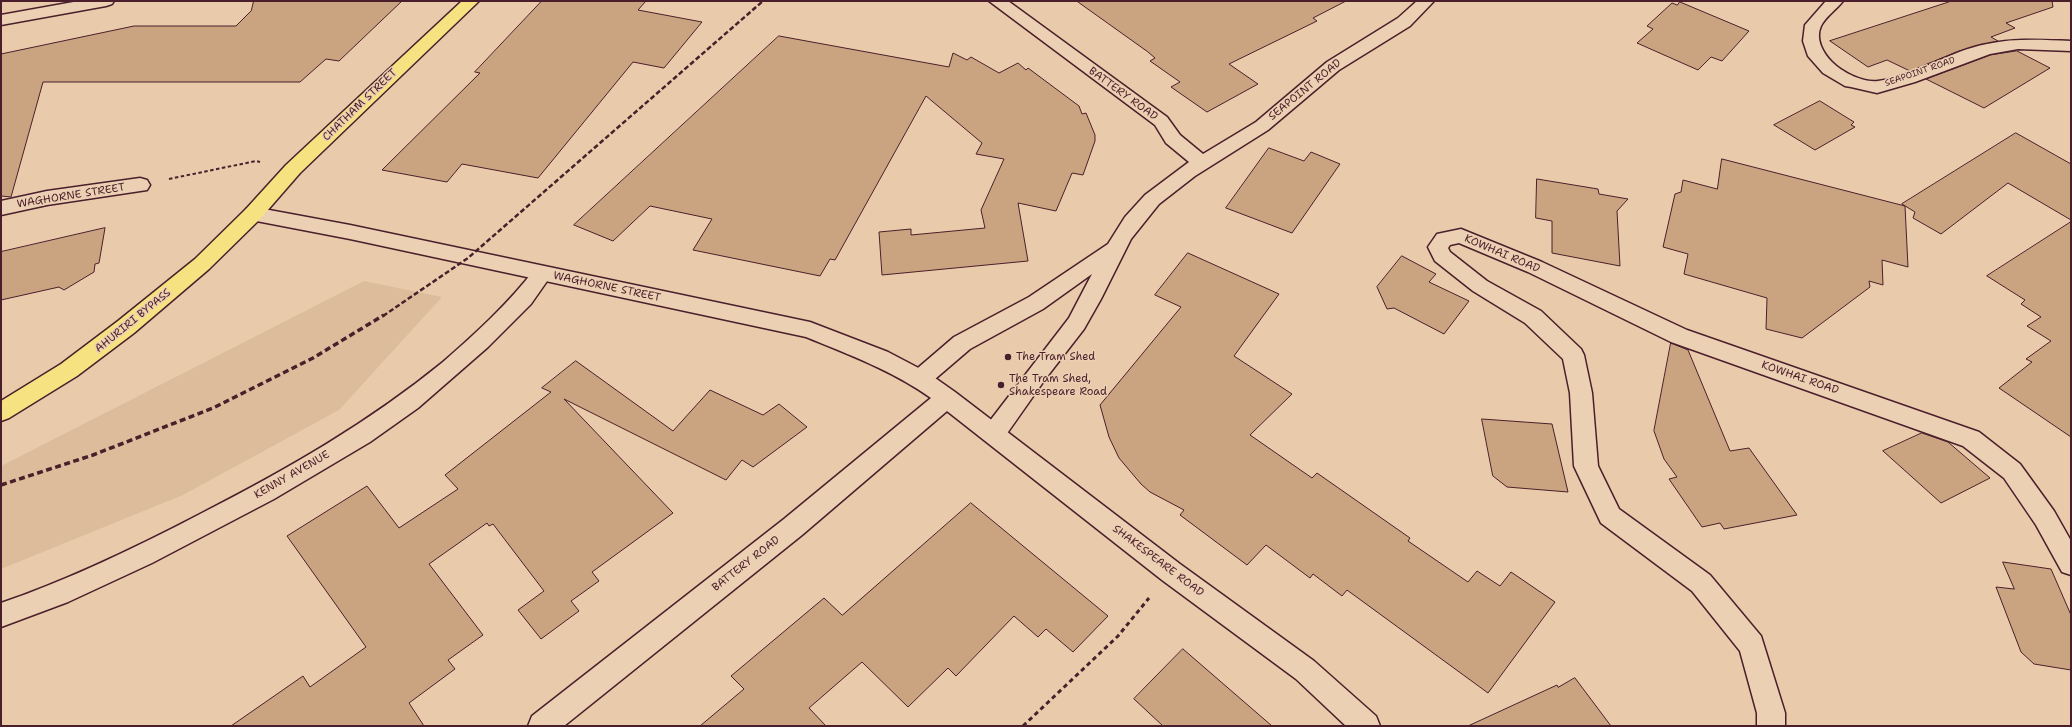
<!DOCTYPE html>
<style>
body{margin:0}
#map{position:relative;width:2072px;height:727px;overflow:hidden;background:#e9cbab;font-family:"Shantell Sans",sans-serif}
canvas{display:block}
.frame{position:absolute;inset:0;border:2px solid #4a1f2b;pointer-events:none}
</style>
<div id="map">
<canvas width="2072" height="727"></canvas>
<div class="frame"></div>
</div>
<script>
const ctx = document.querySelector('canvas').getContext('2d');
ctx.lineJoin = 'round';
function fill(path, color) { ctx.fillStyle = color; ctx.fill(path, 'evenodd'); }
function trace(path, color, width, dash) { ctx.strokeStyle = color; ctx.lineWidth = width; ctx.lineCap = dash ? 'butt' : 'round'; ctx.setLineDash(dash || []); ctx.stroke(path); }
function label(font, color, halo, rows, align = 'center') {
  ctx.font = font + ' "Shantell Sans",sans-serif'; ctx.lineWidth = 3; ctx.setLineDash([]); ctx.textBaseline = 'middle'; ctx.strokeStyle = halo; ctx.fillStyle = color; for (const [text, x, y, turn = 0] of rows) {
    ctx.save(); ctx.translate(x, y); ctx.rotate((+turn || 0) * Math.PI / 180); ctx.textAlign = isNaN(turn) ? turn : align; if (halo) ctx.strokeText(text, 0, 0); ctx.fillText(text, 0, 0); ctx.restore();
  }
}
const built = new Path2D(`
 M 364,281 L 442,297 L 339,410 L 183,495 L 1,569 L 1,466 Z`);
const building = new Path2D(`
 M 254,1 L 402,1 L 339,61 L 326,59 L 300,82 L 43,82 L 11,197 L 1,196 L 1,54 L 134,26 L 236,26 L 251,11 Z
 M 542,1 L 646,1 L 638,10 L 702,22 L 664,68 L 633,62 L 538,178 L 462,164 L 447,182 L 382,170 L 480,73 L 475,72 Z
 M 1077,1 L 1346,1 L 1313,18 L 1317,21 L 1229,64 L 1258,84 L 1207,112 L 1171,87 L 1180,82 L 1150,61 L 1155,58 L 1148,52 Z
 M 1952,1 L 2052,1 L 2053,7 L 2006,23 L 2015,28 L 1991,37 L 1998,41 L 1959,51 L 1910,71 L 1887,60 L 1868,67 L 1830,41 Z
 M 1680,2 L 1749,31 L 1722,61 L 1711,57 L 1698,70 L 1637,43 L 1653,29 L 1647,26 L 1672,3 L 1677,5 Z
 M 779,36 L 949,67 L 953,53 L 967,60 L 971,57 L 999,73 L 1018,63 L 1026,70 L 1028,68 L 1079,106 L 1082,114 L 1086,113 L 1095,135 L 1095,141 L 1083,175 L 1072,173 L 1056,211 L 1018,203 L 1028,261 L 882,275 L 879,232 L 911,229 L 911,235 L 985,228 L 981,210 L 1004,159 L 976,154 L 982,143 L 926,96 L 835,260 L 830,259 L 820,276 L 693,250 L 712,219 L 650,206 L 613,241 L 574,225 Z
 M 2017,51 L 2050,68 L 1984,108 L 1926,79 L 1990,55 Z
 M 1820,101 L 1854,122 L 1851,125 L 1855,127 L 1815,150 L 1774,125 Z
 M 2016,133 L 2071,164 L 2071,220 L 2008,183 L 1941,234 L 1913,218 L 1915,212 L 1902,204 Z
 M 1269,148 L 1304,161 L 1311,152 L 1340,164 L 1292,233 L 1226,208 Z
 M 1722,159 L 1905,206 L 1908,267 L 1882,260 L 1883,285 L 1869,281 L 1870,287 L 1802,338 L 1766,329 L 1767,298 L 1684,274 L 1688,254 L 1663,247 L 1675,194 L 1681,192 L 1683,180 L 1717,189 Z
 M 1537,179 L 1598,189 L 1599,194 L 1628,199 L 1617,211 L 1620,266 L 1552,253 L 1552,221 L 1536,218 Z
 M 2071,222 L 2071,437 L 1999,388 L 2032,362 L 2026,359 L 2051,341 L 2027,326 L 2041,317 L 2021,304 L 2025,300 L 1987,276 Z
 M 105,228 L 99,263 L 95,264 L 94,272 L 64,290 L 59,287 L 1,300 L 1,252 Z
 M 1188,253 L 1279,294 L 1234,356 L 1292,394 L 1250,435 L 1312,478 L 1317,473 L 1410,538 L 1408,541 L 1468,582 L 1477,571 L 1500,586 L 1511,572 L 1555,602 L 1488,693 L 1347,590 L 1342,596 L 1313,574 L 1310,578 L 1266,545 L 1247,565 L 1180,515 L 1184,510 L 1150,492 L 1141,484 L 1119,458 L 1109,437 L 1100,405 L 1181,307 L 1155,295 Z
 M 1402,256 L 1436,274 L 1429,282 L 1469,301 L 1444,334 L 1394,308 L 1387,309 L 1377,287 Z
 M 1671,343 L 1688,350 L 1730,451 L 1749,448 L 1797,515 L 1724,529 L 1720,523 L 1702,527 L 1669,479 L 1677,477 L 1664,459 L 1654,431 Z
 M 576,361 L 673,431 L 710,390 L 763,415 L 779,404 L 807,427 L 753,467 L 742,460 L 726,480 L 564,399 L 673,513 L 592,572 L 599,581 L 571,601 L 579,611 L 541,639 L 518,610 L 544,591 L 493,524 L 489,526 L 487,523 L 429,564 L 483,635 L 448,660 L 455,669 L 409,703 L 424,726 L 231,726 L 303,676 L 310,687 L 366,647 L 287,536 L 367,486 L 399,528 L 458,489 L 445,475 L 551,392 L 542,388 Z
 M 1482,419 L 1552,424 L 1568,492 L 1507,487 L 1493,476 Z
 M 1922,433 L 1948,442 L 1990,478 L 1941,503 L 1883,451 Z
 M 971,503 L 1108,616 L 1073,652 L 1046,629 L 1038,637 L 1014,616 L 956,676 L 948,668 L 908,707 L 862,662 L 809,708 L 826,726 L 700,726 L 744,689 L 731,676 L 824,598 L 842,615 Z
 M 2003,562 L 2051,569 L 2071,615 L 2071,670 L 2034,664 L 2021,652 L 1996,587 L 2014,589 Z
 M 1183,649 L 1272,726 L 1163,726 L 1134,699 Z
 M 1575,678 L 1611,726 L 1468,726 L 1557,685 L 1558,687 Z`);
const pathFar1 = new Path2D(`
 M 169,179 L 256,161 L 260,162`);
const path = new Path2D(`
 M 1023,726 L 1118,636 L 1149,598`);
const minor = new Path2D(`
 M 989,1 L 1008,1 L 1167,117 L 1180,135 L 1203,154 L 1256,122 L 1327,62 L 1398,18 L 1417,1 L 1434,1 L 1410,26 L 1339,70 L 1268,130 L 1195,176 L 1159,204 L 1131,239 L 1101,299 L 1084,329 L 1046,378 L 1008,432 C 1001,441 997,443 986,440 L 982,433 L 986,426 L 1069,318 L 1092,274 L 1043,309 L 970,349 L 928,385 L 920,388 L 912,385 L 909,379 L 912,373 L 954,337 L 1029,297 L 1108,244 L 1125,217 L 1145,195 L 1189,162 L 1166,143 L 1155,125 Z
 M 1826,1 L 1843,1 C 1837,9 1825,17 1821,26 C 1815,39 1823,53 1832,62 C 1842,72 1863,83 1878,81 C 1916,76 1949,51 1987,44 C 2015,38 2042,40 2071,41 L 2071,51 L 2018,49 L 1990,54 L 1915,82 L 1877,93 L 1851,87 L 1845,86 L 1823,73 L 1808,56 L 1803,41 L 1805,25 Z
 M 140,178 L 147,180 L 150,185 L 147,190 L 47,205 L 1,215 L 1,201 L 47,191 Z
 M 1461,229 L 1542,262 L 1687,330 L 1979,432 L 2020,464 L 2054,511 L 2071,541 L 2071,575 L 2062,572 L 2036,525 L 2004,478 L 1963,446 L 1671,342 L 1528,272 L 1459,243 L 1450,245 L 1448,248 L 1450,252 L 1487,281 L 1541,311 L 1581,349 L 1584,355 L 1592,393 L 1598,466 L 1619,509 L 1710,575 L 1761,636 L 1785,713 L 1785,726 L 1757,726 L 1757,713 L 1740,651 L 1692,591 L 1601,523 L 1574,466 L 1570,393 L 1563,359 L 1525,323 L 1473,291 L 1435,261 L 1428,247 L 1437,234 Z
 M 542,267 L 549,269 L 552,274 L 531,304 L 488,347 L 418,408 L 370,442 L 274,499 L 152,563 L 68,602 L 1,627 L 1,603 C 71,579 137,547 202,513 C 288,469 368,423 443,362 C 476,333 508,304 535,269 Z`);
const tertiary = new Path2D(`
 M 79,1 L 114,1 L 112,4 L 106,6 L 1,25 L 1,15 Z
 M 253,207 L 350,225 L 810,322 L 888,352 L 928,373 L 955,392 L 1180,564 L 1314,661 L 1376,716 L 1380,726 L 1346,726 L 1296,679 L 1162,580 L 947,411 L 802,535 L 564,726 L 528,726 L 532,716 L 784,519 L 931,398 C 893,371 850,355 806,337 L 350,239 L 246,219 L 243,214 L 246,209 Z`);
const trunk = new Path2D(`
 M 462,1 L 479,1 L 300,173 L 260,219 L 209,269 L 134,333 L 77,376 L 9,418 L 1,421 L 1,401 L 61,364 L 118,321 L 195,259 L 246,209 L 286,165 Z`);
const railFar1 = new Path2D(`
 M 383,316 L 468,258 L 763,1`);
const rail = new Path2D(`
 M 1,485 L 93,455 L 213,408 L 313,358 L 384,315`);
const markers = [
 [1008,357,4,"#4a1f2b"],
 [1001,385,4,"#4a1f2b"]
];
const farStreetnames = [
 ["SEAPOINT ROAD",1920,72,-19]
];
const streetNames = [
 ["SEAPOINT ROAD",1305,90,-39],
 ["BATTERY ROAD",1123,94,36],
 ["CHATHAM STREET",360,105,-44],
 ["WAGHORNE STREET",71,196,-9],
 ["KOWHAI ROAD",1502,254,23],
 ["WAGHORNE STREET",607,287,12],
 ["AHURIRI BYPASS",133,321,-39],
 ["KOWHAI ROAD",1800,378,19],
 ["KENNY AVENUE",292,475,-30],
 ["SHAKESPEARE ROAD",1158,561,37],
 ["BATTERY ROAD",746,564,-38]
];
const poiNames = [
 ["The Tram Shed",1016,357],
 ["The Tram Shed,",1009,379],
 ["Shakespeare Road",1009,392]
];
fill(built, '#ddbc9c');
fill(building, '#caa481');
trace(building, '#4a1f2b', 1);
trace(minor, '#4a1f2b', 3);
trace(tertiary, '#4a1f2b', 3);
trace(trunk, '#4a1f2b', 3);
trace(pathFar1, '#4a1f2b', 2, [3.5, 2.5]);
trace(path, '#4a1f2b', 3, [4.5, 3.5]);
fill(minor, '#ecd0b3');
fill(tertiary, '#ecd0b3');
fill(trunk, '#f6e281');
trace(railFar1, '#4a1f2b', 2.5, [5, 2.5]);
trace(rail, '#4a1f2b', 3.5, [6, 3.5]);
for (const [x, y, r, color] of markers) { const dot = new Path2D(); dot.arc(x, y, r, 0, 2 * Math.PI); ctx.fillStyle = color; ctx.fill(dot); trace(dot, '#ecd0b3', 1.5); }
label('9px', '#4a1f2b', '#ecd0b3', farStreetnames);
label('11px', '#4a1f2b', '#ecd0b3', streetNames);
label('11px', '#4a1f2b', '#ecd0b3', poiNames, 'left');
</script>
